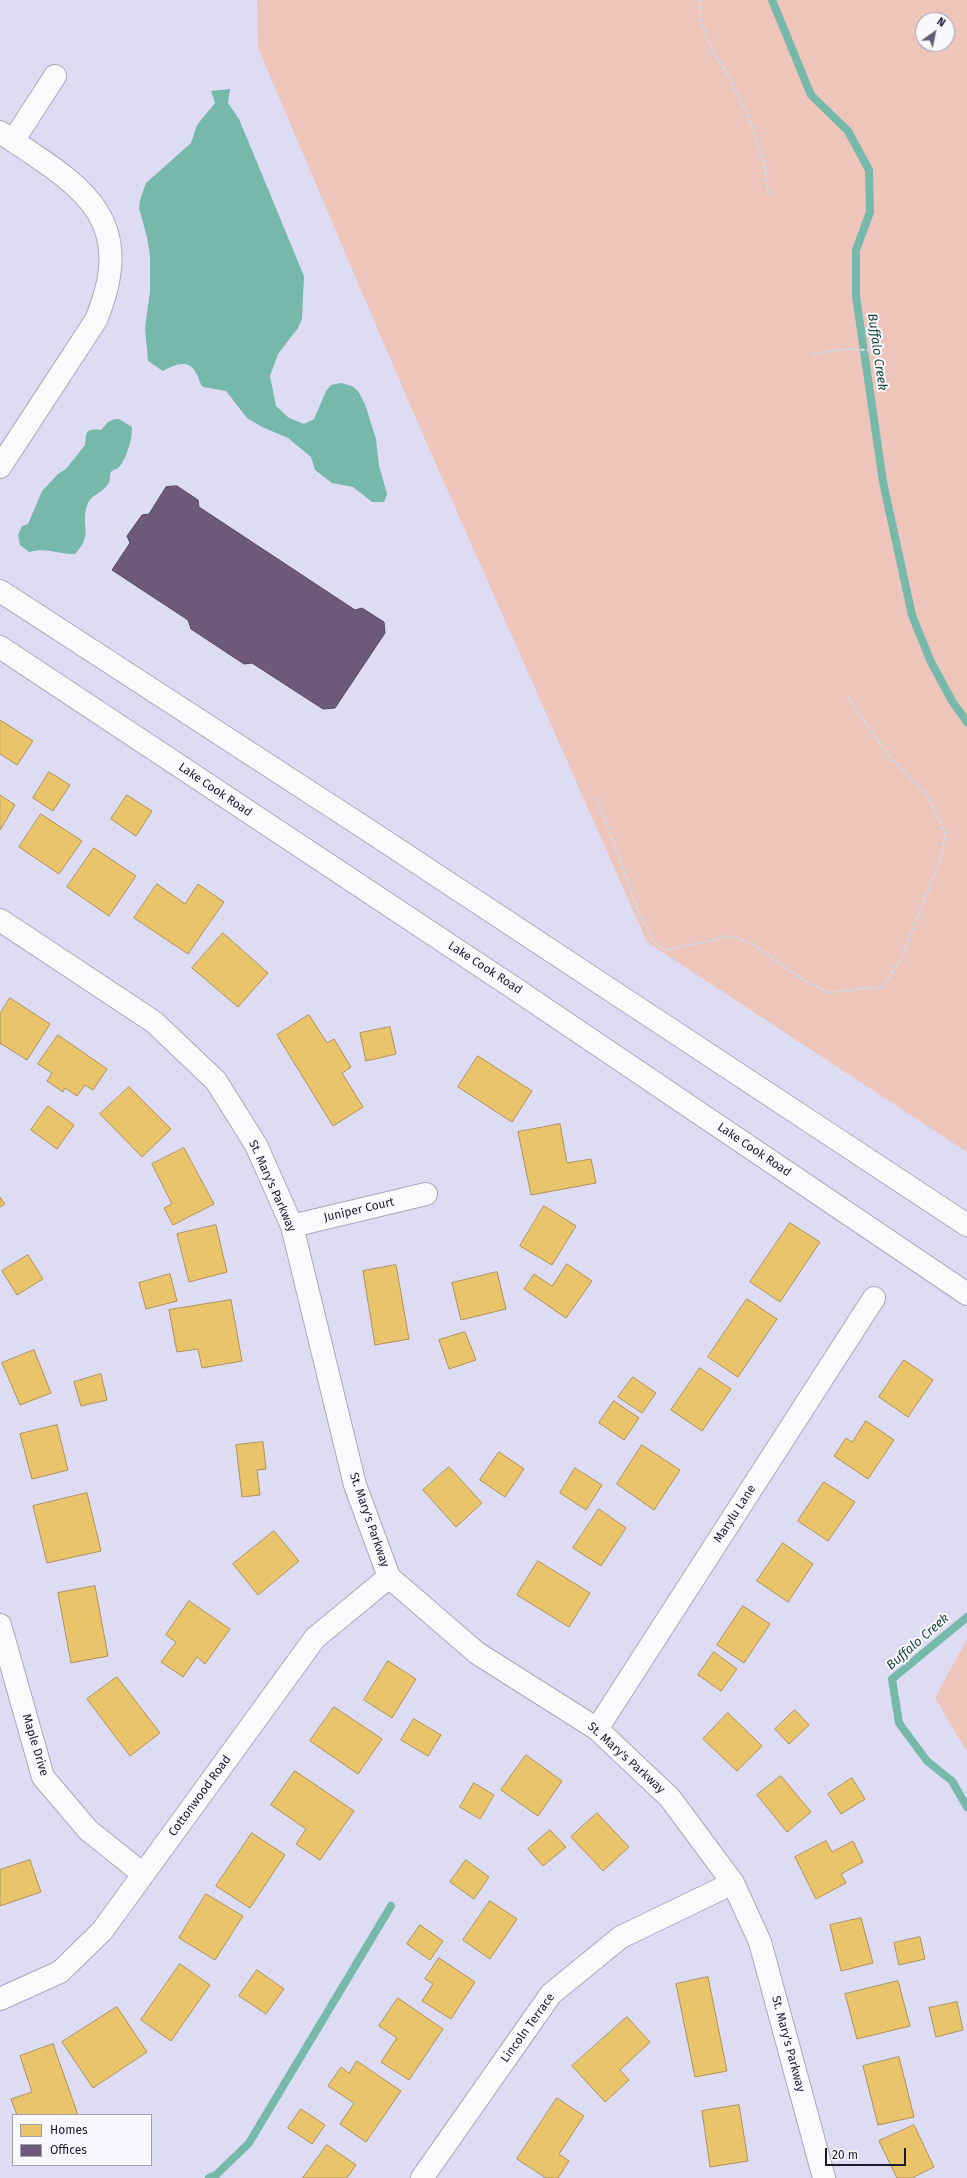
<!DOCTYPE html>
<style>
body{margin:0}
#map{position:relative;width:967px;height:2178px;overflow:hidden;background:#dedcf3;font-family:"Fira Sans",sans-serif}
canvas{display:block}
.legend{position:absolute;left:12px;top:2114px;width:140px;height:52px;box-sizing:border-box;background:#f8f8fe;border:1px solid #a09faa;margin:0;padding:5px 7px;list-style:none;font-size:12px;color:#1d1a2d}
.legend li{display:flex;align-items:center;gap:8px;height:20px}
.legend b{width:20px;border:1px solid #a09faa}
.north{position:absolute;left:915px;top:12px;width:40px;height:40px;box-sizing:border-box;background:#f8f8fe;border:1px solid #a09faa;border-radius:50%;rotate:33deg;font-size:11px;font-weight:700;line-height:16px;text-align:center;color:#1d1a2d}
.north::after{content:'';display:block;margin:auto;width:14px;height:18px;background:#615e72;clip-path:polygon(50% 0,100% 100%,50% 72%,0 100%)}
.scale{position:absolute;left:825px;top:2148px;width:81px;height:18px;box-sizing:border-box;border:2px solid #1d1a2d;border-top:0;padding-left:5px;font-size:12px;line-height:14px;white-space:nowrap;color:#1d1a2d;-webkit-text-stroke:3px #f8f8fe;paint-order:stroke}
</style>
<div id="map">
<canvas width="967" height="2178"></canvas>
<ul class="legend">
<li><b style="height:11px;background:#e9c46a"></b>Homes</li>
<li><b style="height:11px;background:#6d597a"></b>Offices</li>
</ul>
<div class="north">N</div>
<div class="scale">20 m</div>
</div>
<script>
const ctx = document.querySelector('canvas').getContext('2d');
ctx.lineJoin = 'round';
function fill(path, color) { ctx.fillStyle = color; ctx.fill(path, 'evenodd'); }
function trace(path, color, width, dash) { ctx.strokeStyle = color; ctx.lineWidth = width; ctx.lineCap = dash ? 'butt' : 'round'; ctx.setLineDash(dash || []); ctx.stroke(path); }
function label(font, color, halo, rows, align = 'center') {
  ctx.font = font + ' "Fira Sans",sans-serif'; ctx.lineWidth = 4; ctx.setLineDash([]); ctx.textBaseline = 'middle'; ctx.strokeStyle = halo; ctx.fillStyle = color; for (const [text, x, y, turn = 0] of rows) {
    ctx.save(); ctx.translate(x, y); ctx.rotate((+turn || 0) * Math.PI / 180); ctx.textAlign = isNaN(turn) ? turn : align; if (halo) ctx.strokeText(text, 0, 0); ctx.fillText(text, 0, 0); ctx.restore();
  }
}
const green = new Path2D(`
 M 257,0 L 967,0 L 967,1152 L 647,942 L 413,412 L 258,48 ZM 923,20 L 947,20 L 947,44 L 923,44 Z
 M 967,1639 L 967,1752 L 935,1698 Z`);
const water = new Path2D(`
 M 230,89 L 228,103 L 239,119 L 304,276 L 302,319 L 298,328 L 278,354 L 270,376 L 276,406 L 289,418 L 304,424 L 314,419 L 326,391 L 331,385 L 341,383 L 352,386 L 358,391 L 365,404 L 376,439 L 379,466 L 387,494 L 384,502 L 372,502 L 353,487 L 332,483 L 315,470 L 311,457 L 288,438 L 262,427 L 247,418 L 226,391 L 203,387 C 199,382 199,378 196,373 C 189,358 174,365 163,371 L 148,361 L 145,328 L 150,291 L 150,256 L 147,237 L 139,208 L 140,200 L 146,183 L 191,143 L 197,125 L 215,103 L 211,91 Z
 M 115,419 L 119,419 L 132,427 C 133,437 126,460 119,467 C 116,470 113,469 111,472 C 109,476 111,481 108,484 C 104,492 92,494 88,503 C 79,525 95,533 75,554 C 57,554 46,547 29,552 L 20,545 L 18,535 L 22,526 L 28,524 L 42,491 L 58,474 L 66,469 L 85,445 C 87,434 83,428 101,430 L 108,422 Z`);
const homes = new Path2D(`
 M 0,720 L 33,741 L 17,765 L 0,754 Z
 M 49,772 L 70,785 L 53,811 L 33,798 Z
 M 0,795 L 15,805 L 0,830 Z
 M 127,795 L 152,811 L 136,836 L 111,819 Z
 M 41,814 L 82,841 L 59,874 L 19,847 Z
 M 94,848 L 136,876 L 109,916 L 67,887 Z
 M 157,884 L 185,904 L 198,884 L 224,902 L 188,954 L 134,918 Z
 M 223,933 L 268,973 L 238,1007 L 192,968 Z
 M 10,998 L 50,1024 L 27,1060 L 0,1043 L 0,1014 Z
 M 309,1015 L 327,1043 L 334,1039 L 351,1067 L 342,1073 L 363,1107 L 333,1126 L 277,1035 Z
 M 390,1027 L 396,1054 L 366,1061 L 360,1033 Z
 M 58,1035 L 107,1069 L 93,1090 L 85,1085 L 77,1096 L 65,1088 L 63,1092 L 47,1081 L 52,1073 L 38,1064 Z
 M 478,1056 L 532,1091 L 512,1122 L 458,1087 Z
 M 129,1087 L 171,1129 L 142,1157 L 100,1114 Z
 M 48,1106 L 74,1125 L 57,1149 L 31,1130 Z
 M 560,1124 L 567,1163 L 591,1159 L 596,1183 L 531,1195 L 518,1132 Z
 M 184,1148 L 214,1204 L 173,1225 L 164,1208 L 172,1204 L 152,1164 Z
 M 0,1197 L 5,1204 L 0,1207 Z
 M 544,1206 L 576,1226 L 552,1265 L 520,1246 Z
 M 790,1223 L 820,1242 L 780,1302 L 750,1282 Z
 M 216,1225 L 227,1272 L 189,1282 L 177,1234 Z
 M 28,1255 L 43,1279 L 17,1295 L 2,1271 Z
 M 567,1264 L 592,1281 L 566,1318 L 524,1289 L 534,1274 L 552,1286 Z
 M 396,1265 L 409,1339 L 375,1345 L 363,1271 Z
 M 497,1272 L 506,1309 L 461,1320 L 452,1283 Z
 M 170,1274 L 177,1301 L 146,1309 L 139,1283 Z
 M 747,1299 L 777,1319 L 738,1377 L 708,1357 Z
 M 231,1300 L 242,1361 L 202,1368 L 198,1349 L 177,1352 L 169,1310 Z
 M 465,1332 L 476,1360 L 449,1369 L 439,1340 Z
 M 34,1350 L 51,1393 L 20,1405 L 2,1363 Z
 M 904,1360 L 933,1380 L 908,1417 L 879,1397 Z
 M 700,1368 L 731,1389 L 702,1431 L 671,1410 Z
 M 101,1374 L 107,1400 L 81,1406 L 74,1382 Z
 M 633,1377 L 656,1393 L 642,1413 L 618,1397 Z
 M 614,1401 L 639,1418 L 624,1440 L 599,1423 Z
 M 866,1421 L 894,1440 L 868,1479 L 834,1456 L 846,1438 L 852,1442 Z
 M 57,1425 L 68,1470 L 32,1479 L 20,1434 Z
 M 263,1442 L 266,1469 L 257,1470 L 260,1495 L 242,1497 L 236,1445 Z
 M 642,1445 L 680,1470 L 654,1510 L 617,1484 Z
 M 499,1452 L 524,1469 L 505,1497 L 480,1480 Z
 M 449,1467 L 482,1503 L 456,1527 L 423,1490 Z
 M 575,1468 L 602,1485 L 586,1510 L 560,1493 Z
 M 824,1482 L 855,1502 L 828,1541 L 798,1521 Z
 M 87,1493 L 101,1551 L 47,1563 L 33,1506 Z
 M 599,1509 L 626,1528 L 601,1566 L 573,1548 Z
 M 274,1531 L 299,1561 L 258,1595 L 233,1564 Z
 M 783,1543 L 813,1564 L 788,1602 L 757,1581 Z
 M 538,1561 L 590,1593 L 569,1627 L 517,1595 Z
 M 95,1586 L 108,1656 L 71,1663 L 58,1593 Z
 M 189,1601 L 230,1629 L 205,1664 L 197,1657 L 183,1677 L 161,1662 L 176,1642 L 166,1635 Z
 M 743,1606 L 770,1624 L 744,1663 L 717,1645 Z
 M 714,1652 L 737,1669 L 721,1691 L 698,1675 Z
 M 388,1661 L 416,1679 L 392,1718 L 364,1700 Z
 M 117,1677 L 160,1733 L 130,1756 L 87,1699 Z
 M 334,1707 L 382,1739 L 358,1774 L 310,1741 Z
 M 795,1710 L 809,1725 L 789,1744 L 775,1729 Z
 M 728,1713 L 762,1746 L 737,1771 L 703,1739 Z
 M 414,1719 L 441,1735 L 428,1756 L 401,1740 Z
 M 526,1755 L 562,1781 L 538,1816 L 501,1790 Z
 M 295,1771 L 354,1811 L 320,1860 L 296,1844 L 306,1829 L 271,1805 Z
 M 781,1776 L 811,1812 L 787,1832 L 757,1795 Z
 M 852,1778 L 865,1799 L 841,1814 L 828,1794 Z
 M 474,1783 L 494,1795 L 480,1819 L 460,1807 Z
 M 597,1813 L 629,1847 L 603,1871 L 571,1837 Z
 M 550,1830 L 566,1847 L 543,1866 L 528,1849 Z
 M 252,1833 L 285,1855 L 250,1908 L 216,1886 Z
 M 826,1841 L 832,1852 L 853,1841 L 863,1862 L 841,1874 L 846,1883 L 816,1899 L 795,1857 Z
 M 30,1860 L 41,1892 L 0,1906 L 0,1870 Z
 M 466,1860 L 489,1877 L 474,1899 L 450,1882 Z
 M 206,1894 L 243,1916 L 215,1960 L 179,1938 Z
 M 490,1901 L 517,1919 L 490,1959 L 463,1940 Z
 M 861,1918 L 873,1963 L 841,1971 L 830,1925 Z
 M 420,1925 L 443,1941 L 430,1960 L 407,1944 Z
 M 920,1937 L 925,1959 L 899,1965 L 894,1943 Z
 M 439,1958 L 475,1982 L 451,2019 L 422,2001 L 433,1984 L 425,1979 Z
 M 180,1964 L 210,1985 L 171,2041 L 141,2020 Z
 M 257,1970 L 284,1989 L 266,2014 L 239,1996 Z
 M 708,1977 L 727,2071 L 695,2077 L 676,1984 Z
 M 898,1981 L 910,2026 L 857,2039 L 845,1994 Z
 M 398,1998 L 443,2029 L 409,2080 L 381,2062 L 397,2038 L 379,2026 Z
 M 957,2002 L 963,2030 L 936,2037 L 929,2008 Z
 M 117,2007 L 147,2052 L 93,2088 L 62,2042 Z
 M 627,2017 L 650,2042 L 620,2070 L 629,2080 L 605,2102 L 572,2066 Z
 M 53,2044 L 78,2115 L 17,2115 L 11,2099 L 32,2092 L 20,2056 Z
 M 899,2057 L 914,2117 L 878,2125 L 863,2066 Z
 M 357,2061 L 401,2091 L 366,2142 L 340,2124 L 354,2103 L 328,2086 L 341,2067 L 349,2073 Z
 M 557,2098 L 584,2116 L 559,2154 L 569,2161 L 558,2178 L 546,2178 L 517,2159 Z
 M 739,2105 L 748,2161 L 710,2167 L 702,2111 Z
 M 301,2109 L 325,2125 L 312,2144 L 288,2128 Z
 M 914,2125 L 934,2167 L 912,2178 L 897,2178 L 879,2141 Z
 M 327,2145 L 356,2165 L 347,2178 L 303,2178 Z`);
const offices = new Path2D(`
 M 177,486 L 198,500 L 199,507 L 355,610 L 362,608 L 384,622 L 385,633 L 335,708 L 323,709 L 252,663 L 244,664 L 191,629 L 188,620 L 112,570 L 130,543 L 127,536 L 142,515 L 149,514 L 166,487 Z`);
const stream = new Path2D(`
 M 772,0 L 811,95 L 848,131 L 869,170 L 870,212 L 856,250 L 856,296 L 883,482 L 912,615 L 930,660 L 952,701 L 967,722
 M 967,1617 L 892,1679 L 899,1723 L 927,1761 L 952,1781 L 967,1807
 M 209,2178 L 216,2175 L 249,2143 L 391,1906`);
const path = new Path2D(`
 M 699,0 L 701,21 L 712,50 L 732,82 L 746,112 L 765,164 L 768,196
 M 813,354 L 848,349 L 882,351
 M 597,798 L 638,910 L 654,943 L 665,950 L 710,941 L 725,936 L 738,938 L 754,945 L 796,975 L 827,992 L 883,987 L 902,957 L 939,862 L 946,834 L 927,795 L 888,755 L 846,694`);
const minor = new Path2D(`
 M 0,132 C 77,184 140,214 96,320 L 0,467
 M 13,141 L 55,76
 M 0,920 L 154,1022 L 216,1081 L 256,1145 L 292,1226 L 355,1485 L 389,1577 L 477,1653 L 597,1729 L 670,1798 L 733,1883 L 760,1942 L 824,2178
 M 292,1226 L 426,1194
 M 0,1625 L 43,1777 L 88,1830 L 143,1874
 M 597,1729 L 874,1298
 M 0,1999 L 60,1972 L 102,1931 L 315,1638 L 389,1577
 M 422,2178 L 551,1994 L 621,1937 L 733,1883`);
const major = new Path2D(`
 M 0,591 L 371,832 L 967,1225
 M 0,647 L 517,990 L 967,1294`);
const streetNames = [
 ["Lake Cook Road",215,790,34],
 ["Lake Cook Road",485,968,33],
 ["Lake Cook Road",754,1150,34],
 ["St. Mary's Parkway",272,1186,66],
 ["Juniper Court",359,1210,-13],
 ["Marylu Lane",735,1514,-57],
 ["St. Mary's Parkway",369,1520,71],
 ["Maple Drive",35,1745,73],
 ["St. Mary's Parkway",626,1758,42],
 ["Cottonwood Road",200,1796,-54],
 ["Lincoln Terrace",528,2028,-54],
 ["St. Mary's Parkway",788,2044,75]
];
const waterNames = [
 ["Buffalo Creek",877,352,82],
 ["Buffalo Creek",918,1642,-41]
];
fill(green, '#edc5ba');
fill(water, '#76b9aa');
fill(homes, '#e9c46a');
trace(homes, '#ac9158', 1);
fill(offices, '#6d597a');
trace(offices, '#554663', 1);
trace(stream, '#76b9aa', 8);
trace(minor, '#aaa8bb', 24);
trace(major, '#aaa8bb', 24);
trace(path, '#d6d6dd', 2.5, [4, 2]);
trace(minor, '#fafafd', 22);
trace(major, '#fafafd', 22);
label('12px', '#1d1a2d', '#f8f8fe', streetNames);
label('italic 13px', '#1f493b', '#f8f8fe', waterNames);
</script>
